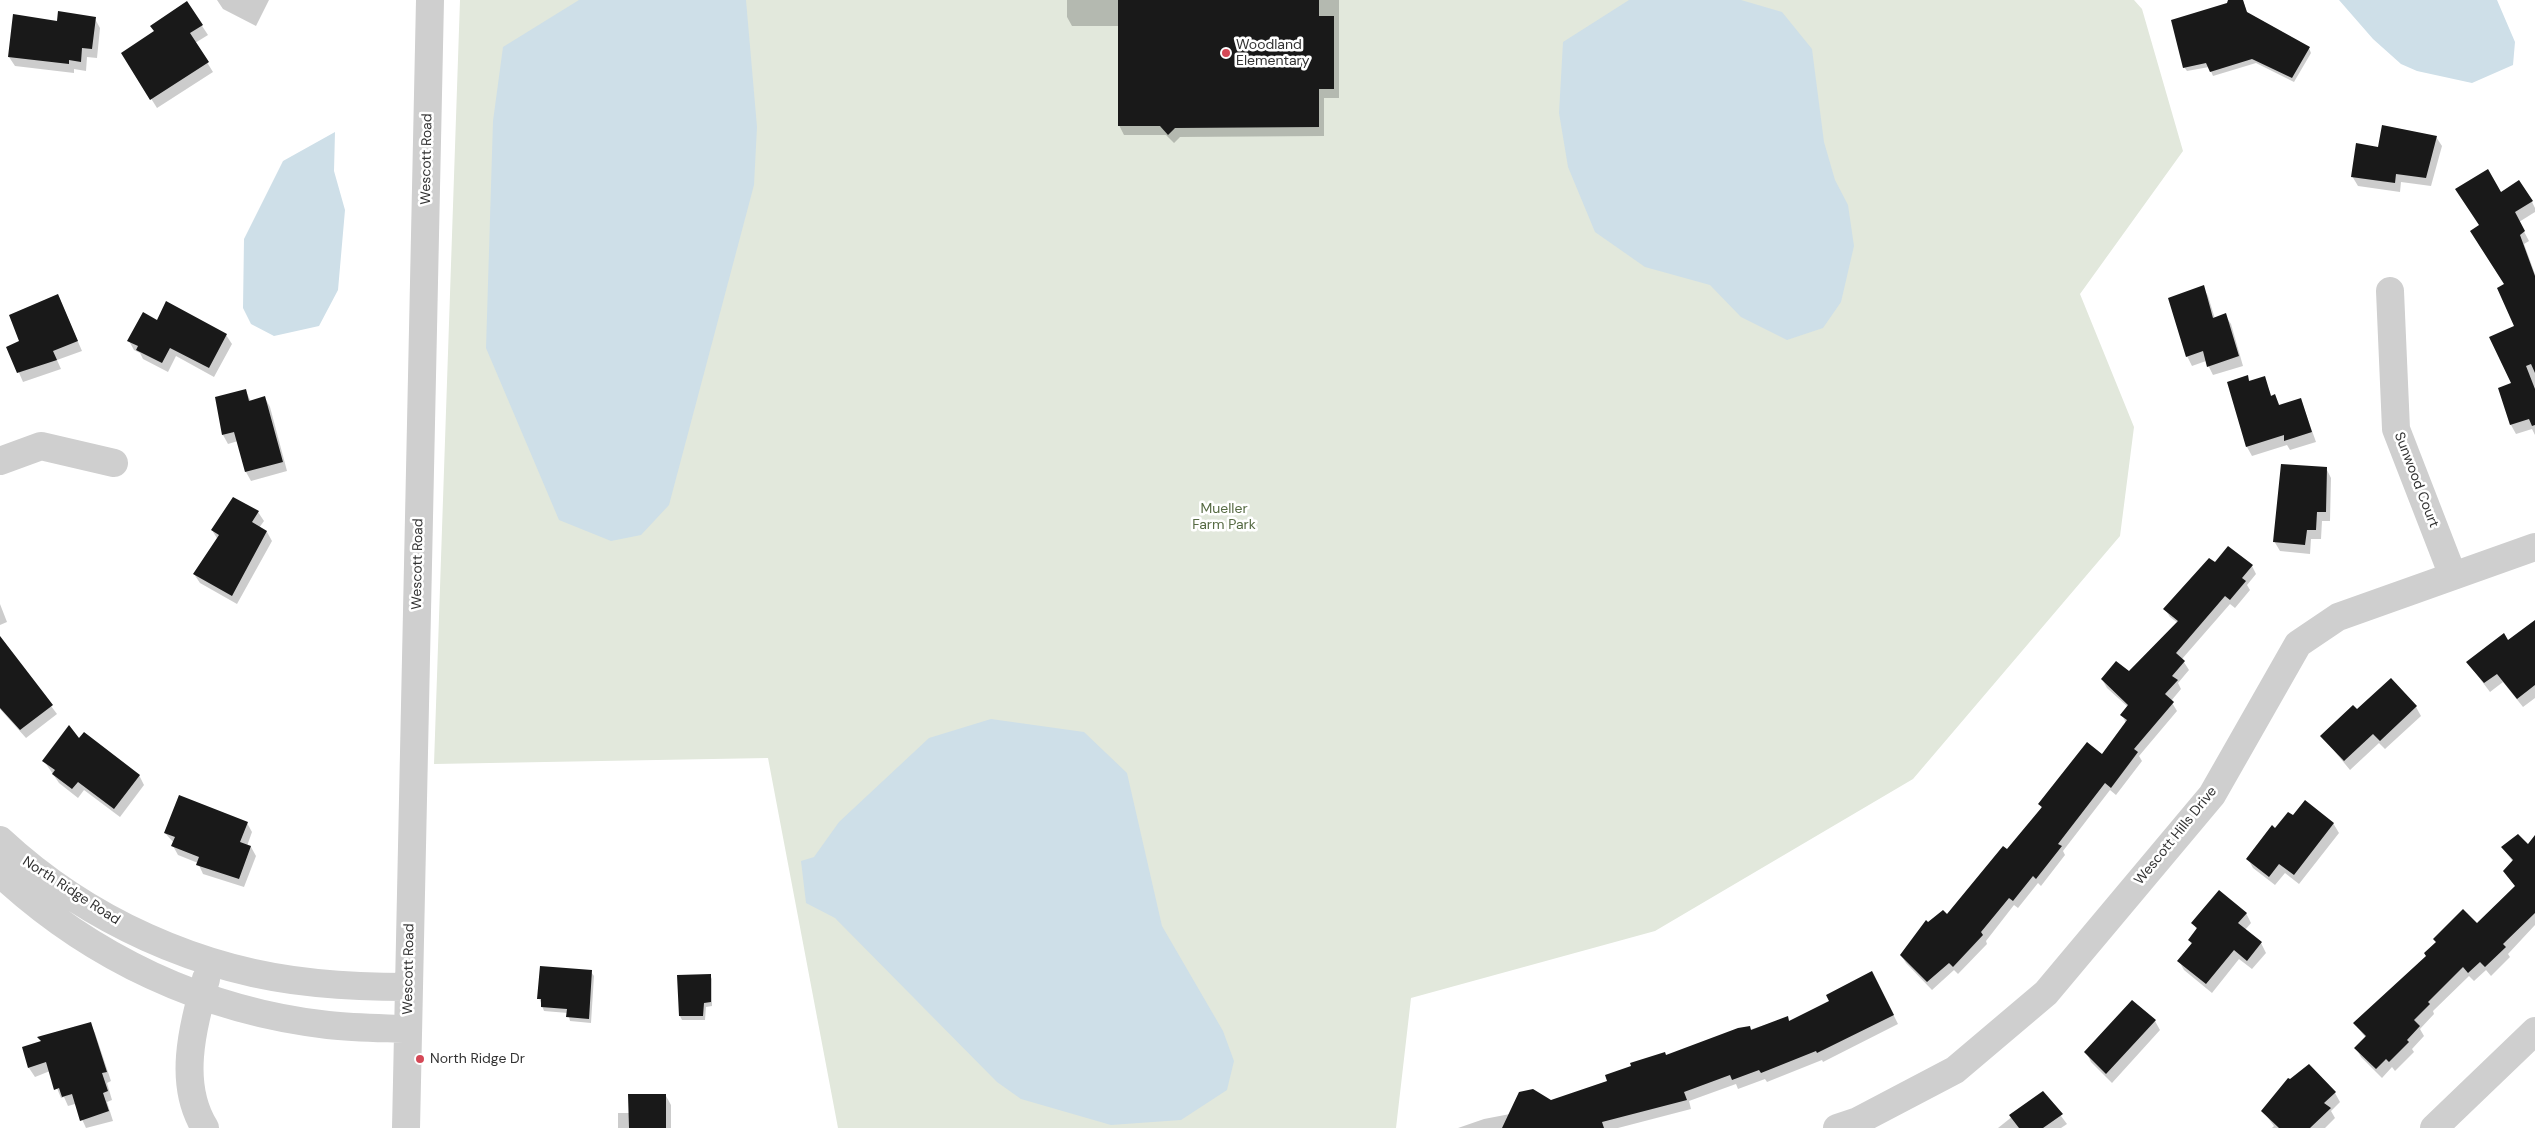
<!DOCTYPE html>
<style>
body{margin:0}
canvas{display:block;background:#fff}
</style>
<canvas width="2535" height="1128"></canvas>
<script>
const ctx = document.querySelector('canvas').getContext('2d');
ctx.lineJoin = 'round';
function fill(path, color) { ctx.fillStyle = color; ctx.fill(path, 'evenodd'); }
function trace(path, color, width, dash) { ctx.strokeStyle = color; ctx.lineWidth = width; ctx.lineCap = dash ? 'butt' : 'round'; ctx.setLineDash(dash || []); ctx.stroke(path); }
function label(font, color, halo, rows, align = 'center') {
  ctx.font = font + ' "DM Sans",sans-serif'; ctx.lineWidth = 5; ctx.setLineDash([]); ctx.textBaseline = 'middle'; ctx.strokeStyle = halo; ctx.fillStyle = color; for (const [text, x, y, turn = 0] of rows) {
    ctx.save(); ctx.translate(x, y); ctx.rotate((+turn || 0) * Math.PI / 180); ctx.textAlign = isNaN(turn) ? turn : align; if (halo) ctx.strokeText(text, 0, 0); ctx.fillText(text, 0, 0); ctx.restore();
  }
}
const green = new Path2D(`
 M 460,0 L 2134,0 L 2142,9 L 2183,151 L 2080,294 L 2134,427 L 2120,536 L 1913,779 L 1655,931 L 1411,998 L 1396,1128 L 838,1128 L 768,758 L 434,764 Z`);
const water = new Path2D(`
 M 579,0 L 746,0 L 757,127 L 754,185 L 669,505 L 641,535 L 611,541 L 559,520 L 486,348 L 493,121 L 503,47 Z
 M 1629,0 L 1741,0 L 1782,12 L 1812,49 L 1824,142 L 1835,180 L 1848,205 L 1854,246 L 1841,302 L 1823,328 L 1787,340 L 1741,317 L 1710,285 L 1645,267 L 1595,232 L 1568,167 L 1559,113 L 1563,42 Z
 M 2339,0 L 2497,0 L 2515,42 L 2513,65 L 2472,83 L 2417,71 L 2401,64 L 2373,39 Z
 M 335,132 L 334,171 L 345,210 L 338,290 L 319,326 L 274,336 L 251,324 L 243,308 L 244,239 L 283,161 Z
 M 991,719 L 1084,732 L 1127,773 L 1162,926 L 1223,1031 L 1234,1061 L 1227,1090 L 1181,1120 L 1111,1125 L 1021,1099 L 997,1082 L 835,918 L 806,903 L 801,861 L 814,857 L 839,822 L 929,738 Z`);
const shadow = new Path2D(`
 M 217,0 L 269,0 L 256,26 L 223,9 Z
 M 1067,0 L 1339,0 L 1339,98 L 1324,98 L 1324,136 L 1180,137 L 1174,143 L 1166,135 L 1124,135 L 1119,125 L 1119,26 L 1072,26 L 1067,17 Z
 M 2230,0 L 2243,0 L 2247,14 L 2309,48 L 2311,53 L 2294,82 L 2256,63 L 2213,76 L 2209,67 L 2187,71 L 2184,67 Z
 M 187,3 L 208,35 L 195,43 L 213,72 L 157,108 L 128,62 L 155,32 Z
 M 95,19 L 100,28 L 97,58 L 87,57 L 86,71 L 74,69 L 74,73 L 15,66 L 9,57 L 58,23 Z
 M 2436,137 L 2442,146 L 2431,186 L 2401,182 L 2400,192 L 2358,186 L 2352,176 L 2380,149 Z
 M 2501,193 L 2532,202 L 2535,208 L 2535,212 L 2519,222 L 2529,241 L 2524,244 L 2535,274 L 2535,435 L 2532,429 L 2516,434 L 2511,425 L 2500,388 L 2513,384 L 2516,327 L 2506,285 L 2480,225 Z
 M 2203,287 L 2208,296 L 2215,319 L 2225,315 L 2231,324 L 2243,366 L 2213,375 L 2206,361 L 2192,366 L 2187,356 Z
 M 58,295 L 82,351 L 57,360 L 61,369 L 23,382 L 8,347 L 21,342 Z
 M 157,322 L 226,335 L 232,344 L 214,377 L 176,356 L 168,372 L 143,359 L 140,353 L 134,350 L 129,341 Z
 M 2247,377 L 2250,382 L 2264,378 L 2272,397 L 2275,396 L 2280,406 L 2301,400 L 2316,442 L 2290,450 L 2287,445 L 2252,456 L 2247,447 L 2229,382 Z
 M 246,391 L 251,402 L 265,398 L 270,407 L 287,471 L 251,481 L 246,472 L 238,441 L 228,444 L 223,435 Z
 M 2326,468 L 2331,478 L 2330,521 L 2322,521 L 2321,539 L 2311,539 L 2310,554 L 2280,551 L 2274,541 Z
 M 258,512 L 264,521 L 259,528 L 267,532 L 272,541 L 237,604 L 200,583 L 194,574 L 218,540 L 212,530 Z
 M 2215,564 L 2252,566 L 2256,574 L 2247,585 L 2250,590 L 2235,608 L 2230,604 L 2182,659 L 2189,670 L 2178,683 L 2181,689 L 2171,701 L 2177,711 L 2139,756 L 2142,761 L 2116,795 L 2110,790 L 2063,851 L 2065,855 L 2041,886 L 2038,883 L 2018,908 L 2014,905 L 1986,941 L 1987,944 L 1958,974 L 1954,970 L 1932,990 L 1906,963 L 1901,955 L 1948,916 L 2007,851 L 2042,809 L 2040,805 L 2102,756 L 2126,723 L 2122,715 L 2128,707 L 2107,688 L 2102,679 L 2129,672 L 2178,623 L 2170,617 L 2165,609 Z
 M 0,604 L 7,622 L 0,625 Z
 M 2535,631 L 2535,698 L 2523,707 L 2503,682 L 2490,692 L 2468,663 L 2508,641 Z
 M 0,638 L 57,714 L 26,738 L 0,709 Z
 M 2391,680 L 2416,707 L 2421,716 L 2385,749 L 2379,743 L 2350,770 L 2322,736 L 2357,711 Z
 M 79,740 L 139,775 L 144,785 L 120,817 L 84,790 L 78,798 L 59,783 L 44,761 Z
 M 2293,817 L 2333,823 L 2339,833 L 2299,884 L 2285,873 L 2275,885 L 2253,868 L 2248,859 L 2276,830 Z
 M 247,823 L 252,832 L 247,846 L 251,847 L 256,856 L 244,887 L 203,874 L 198,863 L 178,855 L 173,846 L 174,843 L 165,833 Z
 M 2535,846 L 2535,925 L 2508,954 L 2510,957 L 2491,976 L 2486,970 L 2474,981 L 2469,976 L 2433,1011 L 2434,1014 L 2420,1029 L 2424,1036 L 2412,1049 L 2414,1052 L 2395,1071 L 2392,1067 L 2382,1078 L 2361,1057 L 2356,1048 L 2366,1038 L 2354,1023 L 2427,956 L 2437,943 L 2434,939 L 2477,925 L 2516,887 L 2504,871 L 2513,862 L 2503,848 L 2531,849 Z
 M 2246,913 L 2251,923 L 2245,930 L 2261,943 L 2266,953 L 2252,969 L 2239,959 L 2212,993 L 2184,970 L 2179,961 L 2192,945 L 2189,940 L 2197,930 L 2193,923 Z
 M 591,972 L 594,976 L 591,1023 L 570,1021 L 568,1013 L 544,1011 L 539,998 Z
 M 710,975 L 712,979 L 712,1006 L 706,1007 L 705,1020 L 682,1020 L 680,1016 Z
 M 1877,982 L 1898,1024 L 1823,1062 L 1822,1060 L 1767,1082 L 1765,1079 L 1738,1089 L 1736,1084 L 1689,1101 L 1691,1109 L 1618,1128 L 1458,1128 L 1484,1119 L 1510,1114 L 1550,1102 L 1608,1082 L 1666,1056 L 1787,1018 L 1790,1022 Z
 M 2155,1021 L 2160,1030 L 2112,1083 L 2091,1062 L 2086,1052 Z
 M 90,1023 L 95,1033 L 111,1081 L 107,1083 L 112,1100 L 107,1102 L 113,1121 L 86,1128 L 75,1104 L 68,1106 L 64,1097 L 61,1098 L 50,1071 L 35,1077 L 29,1068 Z
 M 2290,1081 L 2335,1093 L 2340,1102 L 2331,1111 L 2335,1118 L 2325,1128 L 2272,1128 L 2274,1126 L 2263,1111 Z
 M 2043,1092 L 2067,1124 L 2061,1128 L 1998,1128 Z
 M 666,1096 L 671,1105 L 671,1128 L 618,1128 L 618,1113 L 630,1113 Z`);
const building = new Path2D(`
 M 1118,0 L 1319,0 L 1319,16 L 1334,16 L 1334,89 L 1319,89 L 1319,127 L 1175,128 L 1168,135 L 1160,126 L 1118,126 Z
 M 2228,0 L 2243,0 L 2247,12 L 2310,47 L 2292,78 L 2252,59 L 2210,72 L 2206,63 L 2183,68 L 2171,20 L 2227,3 Z
 M 187,1 L 203,25 L 190,33 L 209,62 L 150,100 L 121,53 L 154,31 L 150,26 Z
 M 58,11 L 96,17 L 92,49 L 82,48 L 81,62 L 69,60 L 69,64 L 8,57 L 13,14 L 57,21 Z
 M 2382,125 L 2437,136 L 2426,178 L 2396,174 L 2395,183 L 2351,177 L 2356,143 L 2378,147 Z
 M 2488,169 L 2501,192 L 2519,180 L 2533,201 L 2515,212 L 2525,231 L 2520,235 L 2535,276 L 2535,373 L 2531,364 L 2526,366 L 2535,389 L 2535,425 L 2532,426 L 2529,419 L 2510,425 L 2498,388 L 2511,383 L 2489,337 L 2514,326 L 2497,288 L 2504,284 L 2470,231 L 2479,225 L 2455,189 Z
 M 2204,285 L 2213,318 L 2226,313 L 2239,356 L 2207,367 L 2203,351 L 2186,357 L 2168,298 Z
 M 58,294 L 78,341 L 53,351 L 57,360 L 17,373 L 6,347 L 19,341 L 9,315 Z
 M 166,301 L 227,334 L 209,368 L 170,348 L 162,363 L 136,350 L 138,346 L 127,341 L 143,312 L 157,320 Z
 M 2248,375 L 2249,381 L 2265,376 L 2271,396 L 2275,394 L 2279,405 L 2301,398 L 2312,432 L 2284,441 L 2284,435 L 2246,447 L 2227,382 Z
 M 246,389 L 249,401 L 265,396 L 283,462 L 245,472 L 234,432 L 222,435 L 215,397 Z
 M 2281,464 L 2327,467 L 2326,512 L 2317,512 L 2316,530 L 2307,530 L 2305,545 L 2273,542 Z
 M 233,497 L 259,511 L 252,522 L 267,531 L 232,596 L 193,574 L 219,535 L 211,530 Z
 M 2228,546 L 2253,565 L 2242,578 L 2246,581 L 2230,600 L 2225,596 L 2176,653 L 2185,661 L 2172,676 L 2178,680 L 2165,694 L 2174,702 L 2134,749 L 2138,752 L 2111,788 L 2105,783 L 2058,844 L 2062,846 L 2036,879 L 2033,876 L 2013,901 L 2009,898 L 1981,932 L 1983,935 L 1953,967 L 1949,963 L 1927,982 L 1900,955 L 1926,920 L 1928,922 L 1943,910 L 1947,914 L 2003,846 L 2007,849 L 2042,807 L 2038,804 L 2087,742 L 2102,754 L 2127,720 L 2120,715 L 2128,705 L 2101,679 L 2116,661 L 2129,671 L 2178,621 L 2163,609 L 2209,558 L 2215,562 Z
 M 2535,620 L 2535,685 L 2517,699 L 2497,674 L 2484,683 L 2466,662 L 2504,633 L 2508,640 Z
 M 0,636 L 53,705 L 20,730 L 0,708 Z
 M 2391,678 L 2417,706 L 2380,741 L 2373,734 L 2344,761 L 2320,736 L 2353,705 L 2357,709 Z
 M 69,725 L 79,738 L 84,732 L 140,775 L 114,809 L 78,782 L 72,789 L 52,774 L 55,770 L 42,761 Z
 M 179,795 L 248,822 L 240,842 L 251,846 L 239,879 L 196,865 L 199,857 L 171,846 L 175,837 L 164,833 Z
 M 2305,800 L 2334,823 L 2294,875 L 2279,864 L 2269,877 L 2246,859 L 2272,825 L 2275,828 L 2288,812 L 2293,815 Z
 M 2518,834 L 2528,844 L 2535,835 L 2535,913 L 2503,944 L 2506,947 L 2485,967 L 2480,962 L 2468,973 L 2463,967 L 2428,1002 L 2430,1004 L 2414,1020 L 2420,1026 L 2407,1040 L 2409,1042 L 2389,1062 L 2386,1059 L 2376,1069 L 2354,1048 L 2366,1036 L 2353,1023 L 2426,956 L 2424,953 L 2436,942 L 2433,939 L 2463,909 L 2477,923 L 2515,886 L 2503,871 L 2513,860 L 2501,847 Z
 M 2219,890 L 2247,913 L 2238,923 L 2262,942 L 2247,961 L 2234,950 L 2206,984 L 2177,961 L 2192,943 L 2188,940 L 2197,928 L 2191,923 Z
 M 540,966 L 592,970 L 589,1019 L 566,1017 L 567,1009 L 541,1007 L 541,999 L 537,999 Z
 M 1872,971 L 1894,1015 L 1817,1053 L 1816,1051 L 1761,1073 L 1759,1070 L 1732,1080 L 1730,1075 L 1684,1092 L 1687,1100 L 1602,1122 L 1604,1128 L 1502,1128 L 1519,1092 L 1533,1089 L 1551,1100 L 1607,1081 L 1605,1075 L 1631,1066 L 1630,1063 L 1665,1052 L 1666,1055 L 1738,1028 L 1750,1026 L 1751,1030 L 1788,1016 L 1789,1021 L 1829,1001 L 1826,995 Z
 M 711,974 L 711,1002 L 704,1003 L 703,1016 L 679,1016 L 677,975 Z
 M 2132,1000 L 2156,1020 L 2106,1074 L 2084,1052 Z
 M 91,1022 L 107,1072 L 102,1073 L 108,1091 L 103,1093 L 109,1111 L 80,1121 L 72,1094 L 62,1097 L 59,1088 L 54,1090 L 46,1062 L 28,1068 L 22,1047 L 41,1041 L 37,1037 Z
 M 2309,1064 L 2336,1092 L 2324,1103 L 2331,1108 L 2310,1128 L 2279,1128 L 2261,1111 L 2288,1078 L 2290,1079 Z
 M 2043,1091 L 2063,1114 L 2043,1128 L 2019,1128 L 2009,1115 Z
 M 628,1094 L 666,1094 L 666,1128 L 629,1128 Z`);
const minor = new Path2D(`
 M 2390,291 L 2396,429 L 2453,576
 M 0,461 L 41,446 L 114,463
 M 0,840 C 86,920 200,972 317,983 C 347,986 378,987 408,987
 M 0,873 C 91,958 205,1011 328,1025 C 354,1028 381,1028 408,1029
 M 205,1128 C 177,1083 193,1027 206,979
 M 406,1128 L 430,0
 M 1837,1128 L 1858,1121 L 1955,1070 L 2046,993 L 2212,795 L 2298,644 L 2338,617 L 2535,547
 M 2434,1128 L 2535,1031`);
const markers = [
 [1226,53,5,"#d54856"],
 [420,1059,5,"#d54856"]
];
const poiNames = [
 ["Woodland",1236,45],
 ["Elementary",1236,61],
 ["North Ridge Dr",430,1059]
];
const streetNames = [
 ["Wescott Road",427,159,-89],
 ["Sunwood Court",2416,480,69],
 ["Wescott Road",418,564,-89],
 ["Wescott Hills Drive",2176,836,-51],
 ["North Ridge Road",71,891,33],
 ["Wescott Road",409,969,-89]
];
const parkNames = [
 ["Mueller",1224,509],
 ["Farm Park",1224,525]
];
fill(green, '#e2e8dc');
fill(water, '#cedfe8');
fill(shadow, '#0003');
fill(building, '#191919');
trace(minor, '#cfcfcf', 28);
for (const [x, y, r, color] of markers) { const dot = new Path2D(); dot.arc(x, y, r, 0, 2 * Math.PI); ctx.fillStyle = color; ctx.fill(dot); trace(dot, '#fff', 2); }
label('14px', '#323232', '#fff', poiNames, 'left');
label('14px', '#323232', '#fff', streetNames);
label('14px', '#566a43', '#fff', parkNames);
</script>
